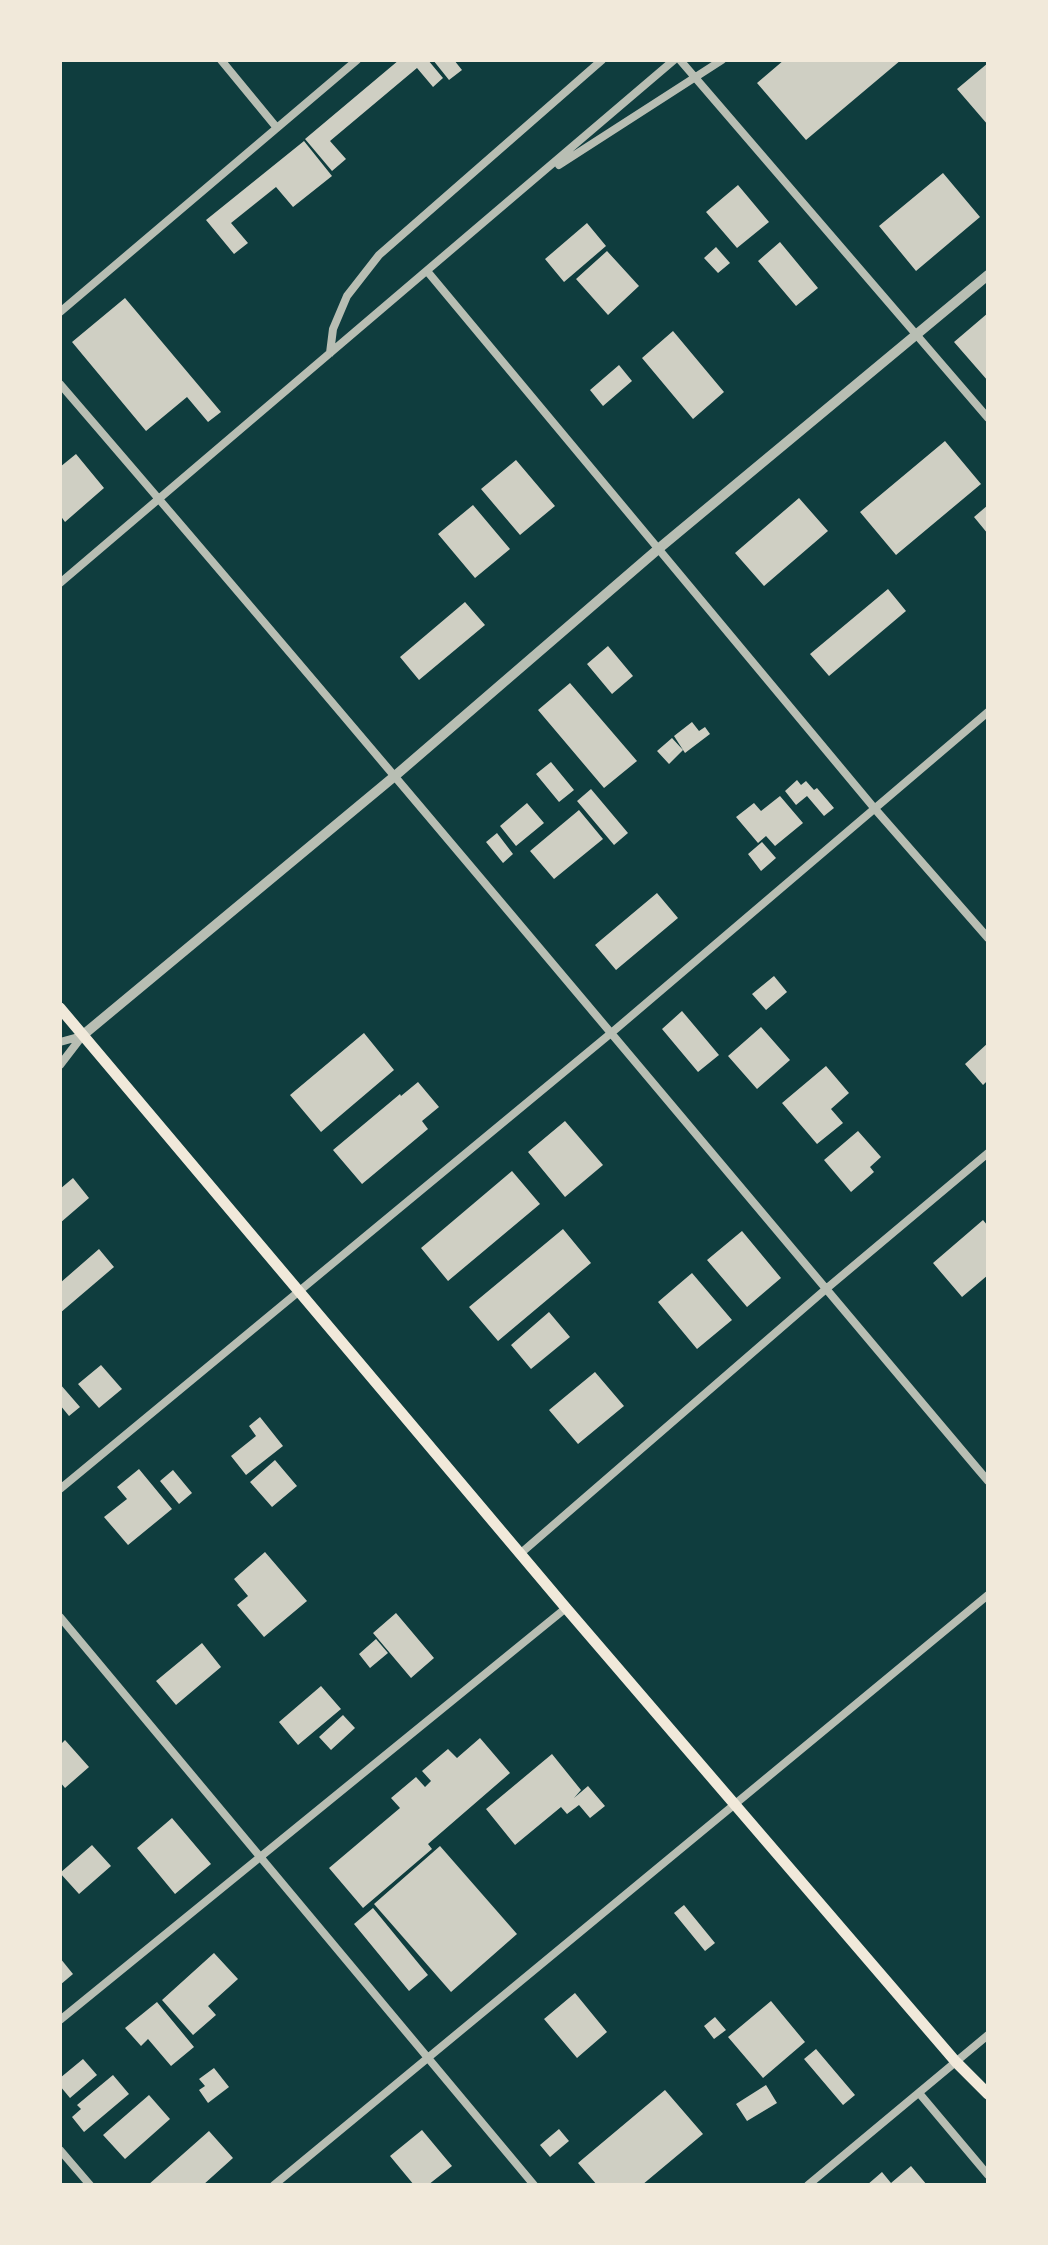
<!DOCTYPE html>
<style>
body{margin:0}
#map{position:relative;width:1048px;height:2245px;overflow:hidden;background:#0f3d3e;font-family:Cabin,sans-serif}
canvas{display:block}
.frame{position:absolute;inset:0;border:62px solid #f1e9da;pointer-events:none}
</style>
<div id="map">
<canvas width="1048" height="2245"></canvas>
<div class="frame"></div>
</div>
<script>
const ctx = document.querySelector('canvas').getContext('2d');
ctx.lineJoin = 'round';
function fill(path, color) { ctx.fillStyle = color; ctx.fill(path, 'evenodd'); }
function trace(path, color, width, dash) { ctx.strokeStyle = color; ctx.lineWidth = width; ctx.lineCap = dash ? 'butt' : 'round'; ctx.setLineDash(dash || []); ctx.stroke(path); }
const building = new Path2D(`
 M 399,60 L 428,60 L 443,78 L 433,87 L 417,68 L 330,141 L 346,159 L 332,171 L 305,139 Z
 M 433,60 L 454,60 L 462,70 L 449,80 Z
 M 784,60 L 901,60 L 806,140 L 757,83 Z
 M 988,63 L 988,125 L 957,89 Z
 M 304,141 L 332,176 L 293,207 L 276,187 L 231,223 L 248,243 L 234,254 L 206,220 Z
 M 943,173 L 980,217 L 916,271 L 879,226 Z
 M 738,185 L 769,222 L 737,248 L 706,212 Z
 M 587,223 L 606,246 L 564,282 L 545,259 Z
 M 780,242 L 818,288 L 796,306 L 758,261 Z
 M 716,247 L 730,263 L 718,273 L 704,258 Z
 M 607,251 L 639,286 L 608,315 L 576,279 Z
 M 125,298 L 221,412 L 208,422 L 187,397 L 146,431 L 72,342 Z
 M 988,313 L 988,381 L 954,342 Z
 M 673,331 L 724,392 L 693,419 L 642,358 Z
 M 619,365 L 632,381 L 603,406 L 590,390 Z
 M 945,441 L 981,484 L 896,555 L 860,512 Z
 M 76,454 L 104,488 L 65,522 L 60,515 L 60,467 Z
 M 516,460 L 555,506 L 520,535 L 481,489 Z
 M 799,498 L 828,531 L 764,586 L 735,553 Z
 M 473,505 L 510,549 L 475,578 L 438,534 Z
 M 988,505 L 988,534 L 974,517 Z
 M 888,589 L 906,611 L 829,676 L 810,654 Z
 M 465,602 L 485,625 L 419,680 L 400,657 Z
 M 608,646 L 633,676 L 612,694 L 587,664 Z
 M 570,683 L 637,761 L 604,788 L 538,710 Z
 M 692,722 L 699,731 L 705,727 L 710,734 L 685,753 L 674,736 Z
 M 672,738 L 683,750 L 669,764 L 657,751 Z
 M 551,762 L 574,790 L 559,802 L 536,774 Z
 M 797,780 L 801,785 L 806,781 L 814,790 L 817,788 L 834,808 L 824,816 L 807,796 L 796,805 L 785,791 Z
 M 591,789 L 628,833 L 614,845 L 577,801 Z
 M 780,796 L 803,823 L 775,846 L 766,836 L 758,843 L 736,817 L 754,803 L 761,811 Z
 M 527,803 L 544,823 L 516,846 L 500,826 Z
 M 579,810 L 603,839 L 554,879 L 530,851 Z
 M 497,833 L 513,854 L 503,863 L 486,842 Z
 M 762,842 L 776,858 L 761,871 L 748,854 Z
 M 657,893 L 678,918 L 616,970 L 595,945 Z
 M 774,976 L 787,992 L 766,1010 L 752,994 Z
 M 682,1011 L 719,1055 L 698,1072 L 662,1029 Z
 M 761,1027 L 790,1060 L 757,1089 L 728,1056 Z
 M 364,1033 L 394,1070 L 321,1132 L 290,1095 Z
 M 988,1043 L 988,1080 L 983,1085 L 965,1064 Z
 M 826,1066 L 849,1093 L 831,1109 L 843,1123 L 817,1144 L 782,1103 Z
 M 418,1082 L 439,1107 L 422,1121 L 428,1129 L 362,1184 L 333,1150 L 400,1094 L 401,1096 Z
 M 565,1121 L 603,1165 L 565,1197 L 528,1152 Z
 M 858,1131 L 881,1157 L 870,1167 L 874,1172 L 851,1192 L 824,1160 Z
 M 512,1171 L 540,1204 L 448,1281 L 421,1248 Z
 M 73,1178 L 89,1198 L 60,1223 L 60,1189 Z
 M 983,1220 L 988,1226 L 988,1275 L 962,1297 L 933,1263 Z
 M 563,1229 L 591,1263 L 498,1341 L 469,1307 Z
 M 742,1231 L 781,1278 L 747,1307 L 707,1260 Z
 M 99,1249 L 114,1267 L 60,1313 L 60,1283 Z
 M 692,1273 L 732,1320 L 697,1349 L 658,1302 Z
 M 549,1312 L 570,1337 L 531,1369 L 511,1345 Z
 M 101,1365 L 122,1389 L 99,1408 L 78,1384 Z
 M 595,1372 L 624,1406 L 578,1444 L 549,1410 Z
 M 60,1384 L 80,1407 L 69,1416 L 60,1405 Z
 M 260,1417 L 283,1446 L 246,1475 L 231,1456 L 256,1436 L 249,1426 Z
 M 275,1460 L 297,1486 L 272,1507 L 250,1482 Z
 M 139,1469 L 172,1509 L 128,1545 L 104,1517 L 127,1499 L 117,1487 Z
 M 173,1470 L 192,1493 L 179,1504 L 160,1481 Z
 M 265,1552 L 307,1601 L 264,1637 L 237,1605 L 248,1596 L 234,1579 Z
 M 396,1613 L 434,1658 L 411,1678 L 373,1633 Z
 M 376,1639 L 388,1653 L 370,1668 L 359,1654 Z
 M 202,1643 L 221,1667 L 176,1705 L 156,1681 Z
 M 321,1686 L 341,1709 L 298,1745 L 279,1722 Z
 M 343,1715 L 355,1728 L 331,1750 L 319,1737 Z
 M 480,1738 L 510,1773 L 428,1844 L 432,1849 L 363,1908 L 329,1868 L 400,1808 L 391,1798 L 416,1777 L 425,1787 L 431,1781 L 422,1771 L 448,1749 L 457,1758 Z
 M 65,1740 L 89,1767 L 65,1788 L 60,1782 L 60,1745 Z
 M 552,1754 L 581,1790 L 574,1798 L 588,1786 L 605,1806 L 590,1818 L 579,1805 L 567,1814 L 561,1807 L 515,1845 L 486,1809 Z
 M 172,1818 L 211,1864 L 175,1894 L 137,1848 Z
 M 92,1845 L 111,1866 L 79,1894 L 60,1873 Z
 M 440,1846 L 517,1934 L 451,1992 L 374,1904 Z
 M 684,1905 L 715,1943 L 705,1951 L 674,1913 Z
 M 373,1908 L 428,1975 L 409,1991 L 354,1924 Z
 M 214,1953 L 238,1979 L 208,2006 L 216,2015 L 193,2035 L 162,2000 Z
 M 60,1958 L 73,1974 L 60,1985 Z
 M 575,1993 L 607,2032 L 577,2058 L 544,2019 Z
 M 771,2001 L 805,2042 L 763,2078 L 728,2037 Z
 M 157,2002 L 194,2047 L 171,2066 L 148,2039 L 141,2046 L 125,2028 Z
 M 715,2017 L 726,2030 L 714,2039 L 704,2026 Z
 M 816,2049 L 855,2095 L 843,2105 L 804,2059 Z
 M 83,2059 L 97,2075 L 70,2098 L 60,2086 L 60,2078 Z
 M 214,2068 L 229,2087 L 208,2103 L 199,2090 L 205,2086 L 199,2079 Z
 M 113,2075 L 129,2094 L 84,2132 L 72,2117 L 81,2109 L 77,2105 Z
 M 766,2085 L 777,2103 L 747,2121 L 736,2104 Z
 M 665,2090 L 703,2134 L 642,2185 L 597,2185 L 578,2163 Z
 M 149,2095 L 170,2119 L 125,2159 L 103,2135 Z
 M 559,2129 L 569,2141 L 550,2157 L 540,2145 Z
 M 422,2130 L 452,2166 L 428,2185 L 414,2185 L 390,2156 Z
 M 209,2131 L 233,2158 L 203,2185 L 148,2185 Z
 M 911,2166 L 927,2185 L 867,2185 L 882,2172 L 891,2183 Z`);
const minor = new Path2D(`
 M 221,60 L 277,128
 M 680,60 L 988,418
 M 559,165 L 722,60
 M 427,271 L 875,809 L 988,938
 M 60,312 L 357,60
 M 330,353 L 333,329 L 347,296 L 379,255 L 602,60
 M 60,384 C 373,747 679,1115 988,1481
 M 60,583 L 674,60
 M 60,1042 L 82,1036
 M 60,1065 L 83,1035
 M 60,1489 L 610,1034 L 988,712
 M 521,1553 L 826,1289 L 988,1153
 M 60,1617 L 534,2185
 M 60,2020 L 566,1608
 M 919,2093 L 988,2175
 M 60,2150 L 90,2185
 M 274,2185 L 988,1595
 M 808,2185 L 988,2035`);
const tertiary = new Path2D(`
 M 83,1035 L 396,775 L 657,550 L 988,275`);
const secondary = new Path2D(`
 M 60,1008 L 566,1608 L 956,2062 L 988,2094`);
fill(building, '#cfcfc3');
trace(minor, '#b8beb3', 8);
trace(tertiary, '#b8beb3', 10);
trace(secondary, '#f1e9da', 11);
</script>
